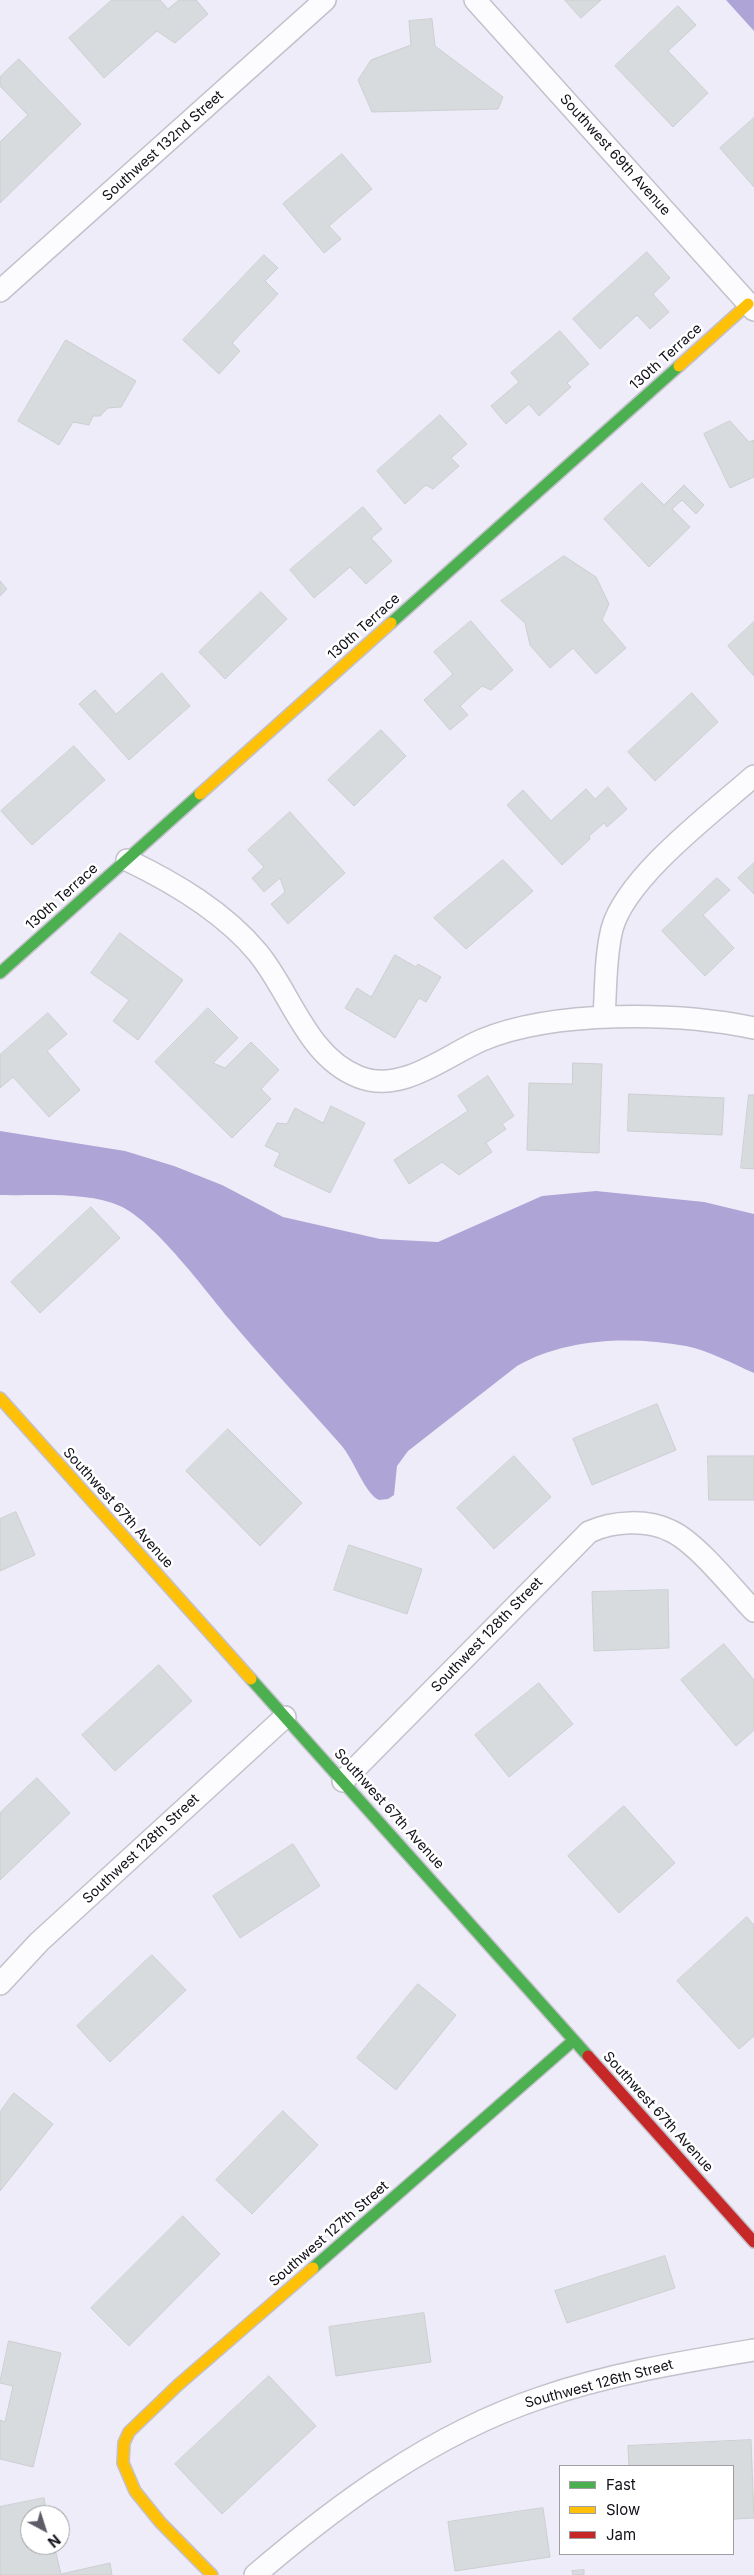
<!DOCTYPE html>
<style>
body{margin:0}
#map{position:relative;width:754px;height:2575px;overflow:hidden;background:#eeecf8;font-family:Inter,sans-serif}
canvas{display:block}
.legend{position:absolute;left:559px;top:2465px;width:175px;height:90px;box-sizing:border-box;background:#fff;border:1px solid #9f9fa2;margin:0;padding:6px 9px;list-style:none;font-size:15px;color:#100e17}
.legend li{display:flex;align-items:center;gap:10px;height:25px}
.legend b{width:25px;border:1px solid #9f9fa2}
.north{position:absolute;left:20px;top:2505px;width:50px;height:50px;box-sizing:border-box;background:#fff;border:1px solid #9f9fa2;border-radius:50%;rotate:140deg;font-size:14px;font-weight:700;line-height:20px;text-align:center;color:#100e17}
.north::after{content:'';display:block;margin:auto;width:18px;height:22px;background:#5e5c66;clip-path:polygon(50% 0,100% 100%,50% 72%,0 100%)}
</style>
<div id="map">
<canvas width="754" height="2575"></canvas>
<ul class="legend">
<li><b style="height:6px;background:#4caf50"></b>Fast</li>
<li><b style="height:6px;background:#ffc107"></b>Slow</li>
<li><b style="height:6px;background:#c62828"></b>Jam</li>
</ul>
<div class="north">N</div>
</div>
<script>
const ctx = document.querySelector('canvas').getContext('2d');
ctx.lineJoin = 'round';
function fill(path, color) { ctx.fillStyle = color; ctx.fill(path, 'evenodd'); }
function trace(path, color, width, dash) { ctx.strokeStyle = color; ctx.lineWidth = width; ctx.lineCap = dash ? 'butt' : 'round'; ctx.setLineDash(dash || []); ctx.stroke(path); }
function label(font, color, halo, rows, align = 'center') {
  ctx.font = font + ' Inter,sans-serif'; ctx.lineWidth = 5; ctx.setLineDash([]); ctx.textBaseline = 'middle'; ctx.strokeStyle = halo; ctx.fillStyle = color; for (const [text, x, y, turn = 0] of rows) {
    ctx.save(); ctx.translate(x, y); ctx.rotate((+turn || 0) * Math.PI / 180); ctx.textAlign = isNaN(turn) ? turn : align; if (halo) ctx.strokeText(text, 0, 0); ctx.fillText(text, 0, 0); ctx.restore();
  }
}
const water = new Path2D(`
 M 726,0 L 754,0 L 754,31 Z
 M 0,1131 L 125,1151 L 174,1166 L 222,1185 L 283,1217 L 380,1239 L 438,1242 L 542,1196 L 596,1191 L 704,1202 L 754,1214 L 754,1373 C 733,1364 708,1350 686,1346 C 630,1336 566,1338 517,1366 L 408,1451 L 397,1466 L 394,1495 L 388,1499 L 379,1500 C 365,1494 353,1458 341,1445 C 304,1403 266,1363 230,1320 C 205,1290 154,1221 120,1206 C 88,1191 35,1196 0,1195 Z`);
const building = new Path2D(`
 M 112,0 L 160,0 L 168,9 L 179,0 L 196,0 L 208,14 L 175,43 L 157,31 L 104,78 L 69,38 Z
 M 565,0 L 601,0 L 581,18 Z
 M 678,6 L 696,25 L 668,51 L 708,93 L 673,127 L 615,66 Z
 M 432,19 L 435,46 L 503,97 L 498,109 L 372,112 L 358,80 L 371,60 L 411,45 L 409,21 Z
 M 19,59 L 81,124 L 0,203 L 0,142 L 28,115 L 0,86 L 0,77 Z
 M 754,118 L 754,187 L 720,148 Z
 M 342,154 L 372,189 L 329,226 L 341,239 L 324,253 L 283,204 Z
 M 647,252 L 670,278 L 653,294 L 669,312 L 650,329 L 637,315 L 600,349 L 573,319 Z
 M 264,255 L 278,268 L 265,281 L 278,294 L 232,343 L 240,351 L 219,374 L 183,340 Z
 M 560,331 L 589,364 L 567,383 L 571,387 L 539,416 L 529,404 L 506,424 L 491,406 L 519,382 L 511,373 Z
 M 66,340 L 136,381 L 121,407 L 108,408 L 100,416 L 93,416 L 89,425 L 73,422 L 59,445 L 18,421 Z
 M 440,415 L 467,444 L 451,458 L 459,466 L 433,489 L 426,485 L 405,504 L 377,471 Z
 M 730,421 L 749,442 L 754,440 L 754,477 L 730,488 L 704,434 Z
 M 642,483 L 664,505 L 684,485 L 704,505 L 696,514 L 682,500 L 672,509 L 690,527 L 649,567 L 604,519 Z
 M 363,507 L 382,529 L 371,538 L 392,561 L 366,584 L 350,567 L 314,598 L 290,570 Z
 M 564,556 L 596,577 L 609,604 L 602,620 L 626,648 L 596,674 L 573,648 L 550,668 L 530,645 L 525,623 L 501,601 Z
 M 0,581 L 7,589 L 0,596 Z
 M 261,592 L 287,619 L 225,679 L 199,652 Z
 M 471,621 L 513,670 L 491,690 L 482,686 L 460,706 L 468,715 L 450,730 L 424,700 L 453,674 L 434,652 Z
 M 754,622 L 754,676 L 728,646 Z
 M 162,673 L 190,706 L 129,760 L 79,704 L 95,690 L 116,714 Z
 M 692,693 L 718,722 L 655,781 L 628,752 Z
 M 381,730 L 406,756 L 354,806 L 328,780 Z
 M 74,746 L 105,780 L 32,845 L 1,811 Z
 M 608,787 L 627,809 L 607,827 L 604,823 L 589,836 L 590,839 L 562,865 L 507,805 L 523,790 L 551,821 L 586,789 L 595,799 Z
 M 290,812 L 345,873 L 288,924 L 271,904 L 285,892 L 280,878 L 264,892 L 252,878 L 264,867 L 248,850 Z
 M 503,860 L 533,891 L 466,949 L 434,918 Z
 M 754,863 L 754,894 L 738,878 Z
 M 717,878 L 730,890 L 703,915 L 734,948 L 705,976 L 662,931 Z
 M 120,933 L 183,980 L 138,1040 L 113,1021 L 129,1000 L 91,973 Z
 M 395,955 L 416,967 L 418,964 L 441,977 L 426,1002 L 419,998 L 395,1038 L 345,1008 L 357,988 L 371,997 Z
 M 208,1008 L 238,1038 L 213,1063 L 225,1068 L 251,1042 L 279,1070 L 261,1089 L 271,1099 L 232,1138 L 155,1062 Z
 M 48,1013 L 67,1034 L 47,1051 L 80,1090 L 49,1117 L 13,1077 L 0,1088 L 0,1055 Z
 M 573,1063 L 602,1064 L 599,1153 L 527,1150 L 529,1083 L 572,1084 Z
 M 488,1076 L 514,1116 L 502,1124 L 506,1129 L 486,1143 L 492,1152 L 459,1175 L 442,1162 L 409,1184 L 394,1160 L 468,1111 L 458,1096 Z
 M 629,1094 L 724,1098 L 722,1135 L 628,1131 Z
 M 749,1095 L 754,1095 L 754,1169 L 741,1168 Z
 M 331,1106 L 365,1123 L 330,1193 L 274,1166 L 280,1153 L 265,1146 L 277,1123 L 287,1124 L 295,1108 L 323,1123 Z
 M 91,1207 L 120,1238 L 40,1313 L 11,1282 Z
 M 657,1404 L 676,1450 L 592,1485 L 573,1439 Z
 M 228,1429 L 302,1503 L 260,1546 L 186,1471 Z
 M 514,1456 L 551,1497 L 494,1549 L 457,1508 Z
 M 708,1456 L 754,1456 L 754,1500 L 709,1500 Z
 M 16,1512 L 35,1555 L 0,1571 L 0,1519 Z
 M 349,1545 L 422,1569 L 407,1614 L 334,1590 Z
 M 668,1590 L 669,1648 L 594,1651 L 592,1592 Z
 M 724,1644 L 754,1680 L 754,1730 L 736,1746 L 681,1680 Z
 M 159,1665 L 192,1701 L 115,1771 L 82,1735 Z
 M 539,1683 L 573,1724 L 509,1777 L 475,1735 Z
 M 37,1778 L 70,1813 L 0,1880 L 0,1813 Z
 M 624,1806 L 675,1863 L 619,1913 L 568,1856 Z
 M 293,1844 L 320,1886 L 240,1938 L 213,1896 Z
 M 747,1917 L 754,1925 L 754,2036 L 739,2049 L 677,1981 Z
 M 152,1955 L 186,1990 L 110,2062 L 77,2026 Z
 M 418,1984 L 456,2015 L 396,2090 L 357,2058 Z
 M 14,2093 L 53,2124 L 0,2191 L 0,2112 Z
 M 283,2111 L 318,2145 L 252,2214 L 216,2180 Z
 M 183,2216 L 220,2254 L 129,2346 L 91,2308 Z
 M 665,2256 L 675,2288 L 567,2323 L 555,2291 Z
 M 424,2313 L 431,2362 L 336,2376 L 329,2327 Z
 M 9,2341 L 61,2353 L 33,2467 L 0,2459 L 0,2420 L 5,2422 L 13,2386 L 0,2383 Z
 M 269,2376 L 316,2426 L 222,2514 L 175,2464 Z
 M 751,2440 L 754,2518 L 733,2519 L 733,2466 L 629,2466 L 628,2446 Z
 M 44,2498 L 47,2515 L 30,2515 L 30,2545 L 54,2545 L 61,2574 L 110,2563 L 112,2575 L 0,2575 L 0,2507 Z
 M 543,2508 L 550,2557 L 455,2571 L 448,2522 Z
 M 584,2570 L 584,2575 L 573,2575 L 572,2571 Z`);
const street = new Path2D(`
 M 475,0 L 754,310
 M 0,291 L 325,0
 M 127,860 C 175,883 224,912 258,953 C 291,993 307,1057 359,1077 C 402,1094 445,1056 482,1040 C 554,1010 678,1012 754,1028
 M 604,1017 C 606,989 605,957 612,929 C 626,877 713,812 754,776
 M 343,1781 L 589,1532 C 613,1521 647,1519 671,1531 C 697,1543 733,1589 754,1611
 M 0,1984 L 39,1942 L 285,1717
 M 255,2575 C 339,2503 433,2434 540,2398 C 609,2374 682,2362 754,2350`);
const fast = new Path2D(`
 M 391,623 L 679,366
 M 0,973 L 200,794
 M 251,1679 L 588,2056
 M 313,2268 L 574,2040`);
const slow = new Path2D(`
 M 679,366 L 748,304
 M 200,794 L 391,623
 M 0,1398 L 251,1679
 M 212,2575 L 160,2522 L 135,2491 L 123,2463 L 124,2443 L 129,2432 L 178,2385 L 313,2268`);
const jam = new Path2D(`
 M 588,2056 L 754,2242`);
const streetNames = [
 ["Southwest 132nd Street",163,146,-42],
 ["Southwest 69th Avenue",615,155,48],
 ["130th Terrace",666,357,-42],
 ["130th Terrace",364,627,-42],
 ["130th Terrace",62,897,-42],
 ["Southwest 67th Avenue",118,1508,48],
 ["Southwest 128th Street",487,1635,-46],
 ["Southwest 67th Avenue",389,1809,48],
 ["Southwest 128th Street",141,1849,-43],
 ["Southwest 67th Avenue",658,2112,48],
 ["Southwest 127th Street",329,2234,-41],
 ["Southwest 126th Street",599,2384,-15]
];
fill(water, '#aea4d6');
fill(building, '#d7dbdd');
trace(building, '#cbcfd1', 1);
trace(street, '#c3c1cb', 24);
trace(fast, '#c3c1cb', 14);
trace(slow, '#c3c1cb', 14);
trace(jam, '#c3c1cb', 14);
trace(street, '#fcfcfe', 21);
trace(fast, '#4caf50', 11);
trace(slow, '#ffc107', 11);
trace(jam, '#c62828', 11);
label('14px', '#100e17', '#fff', streetNames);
</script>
